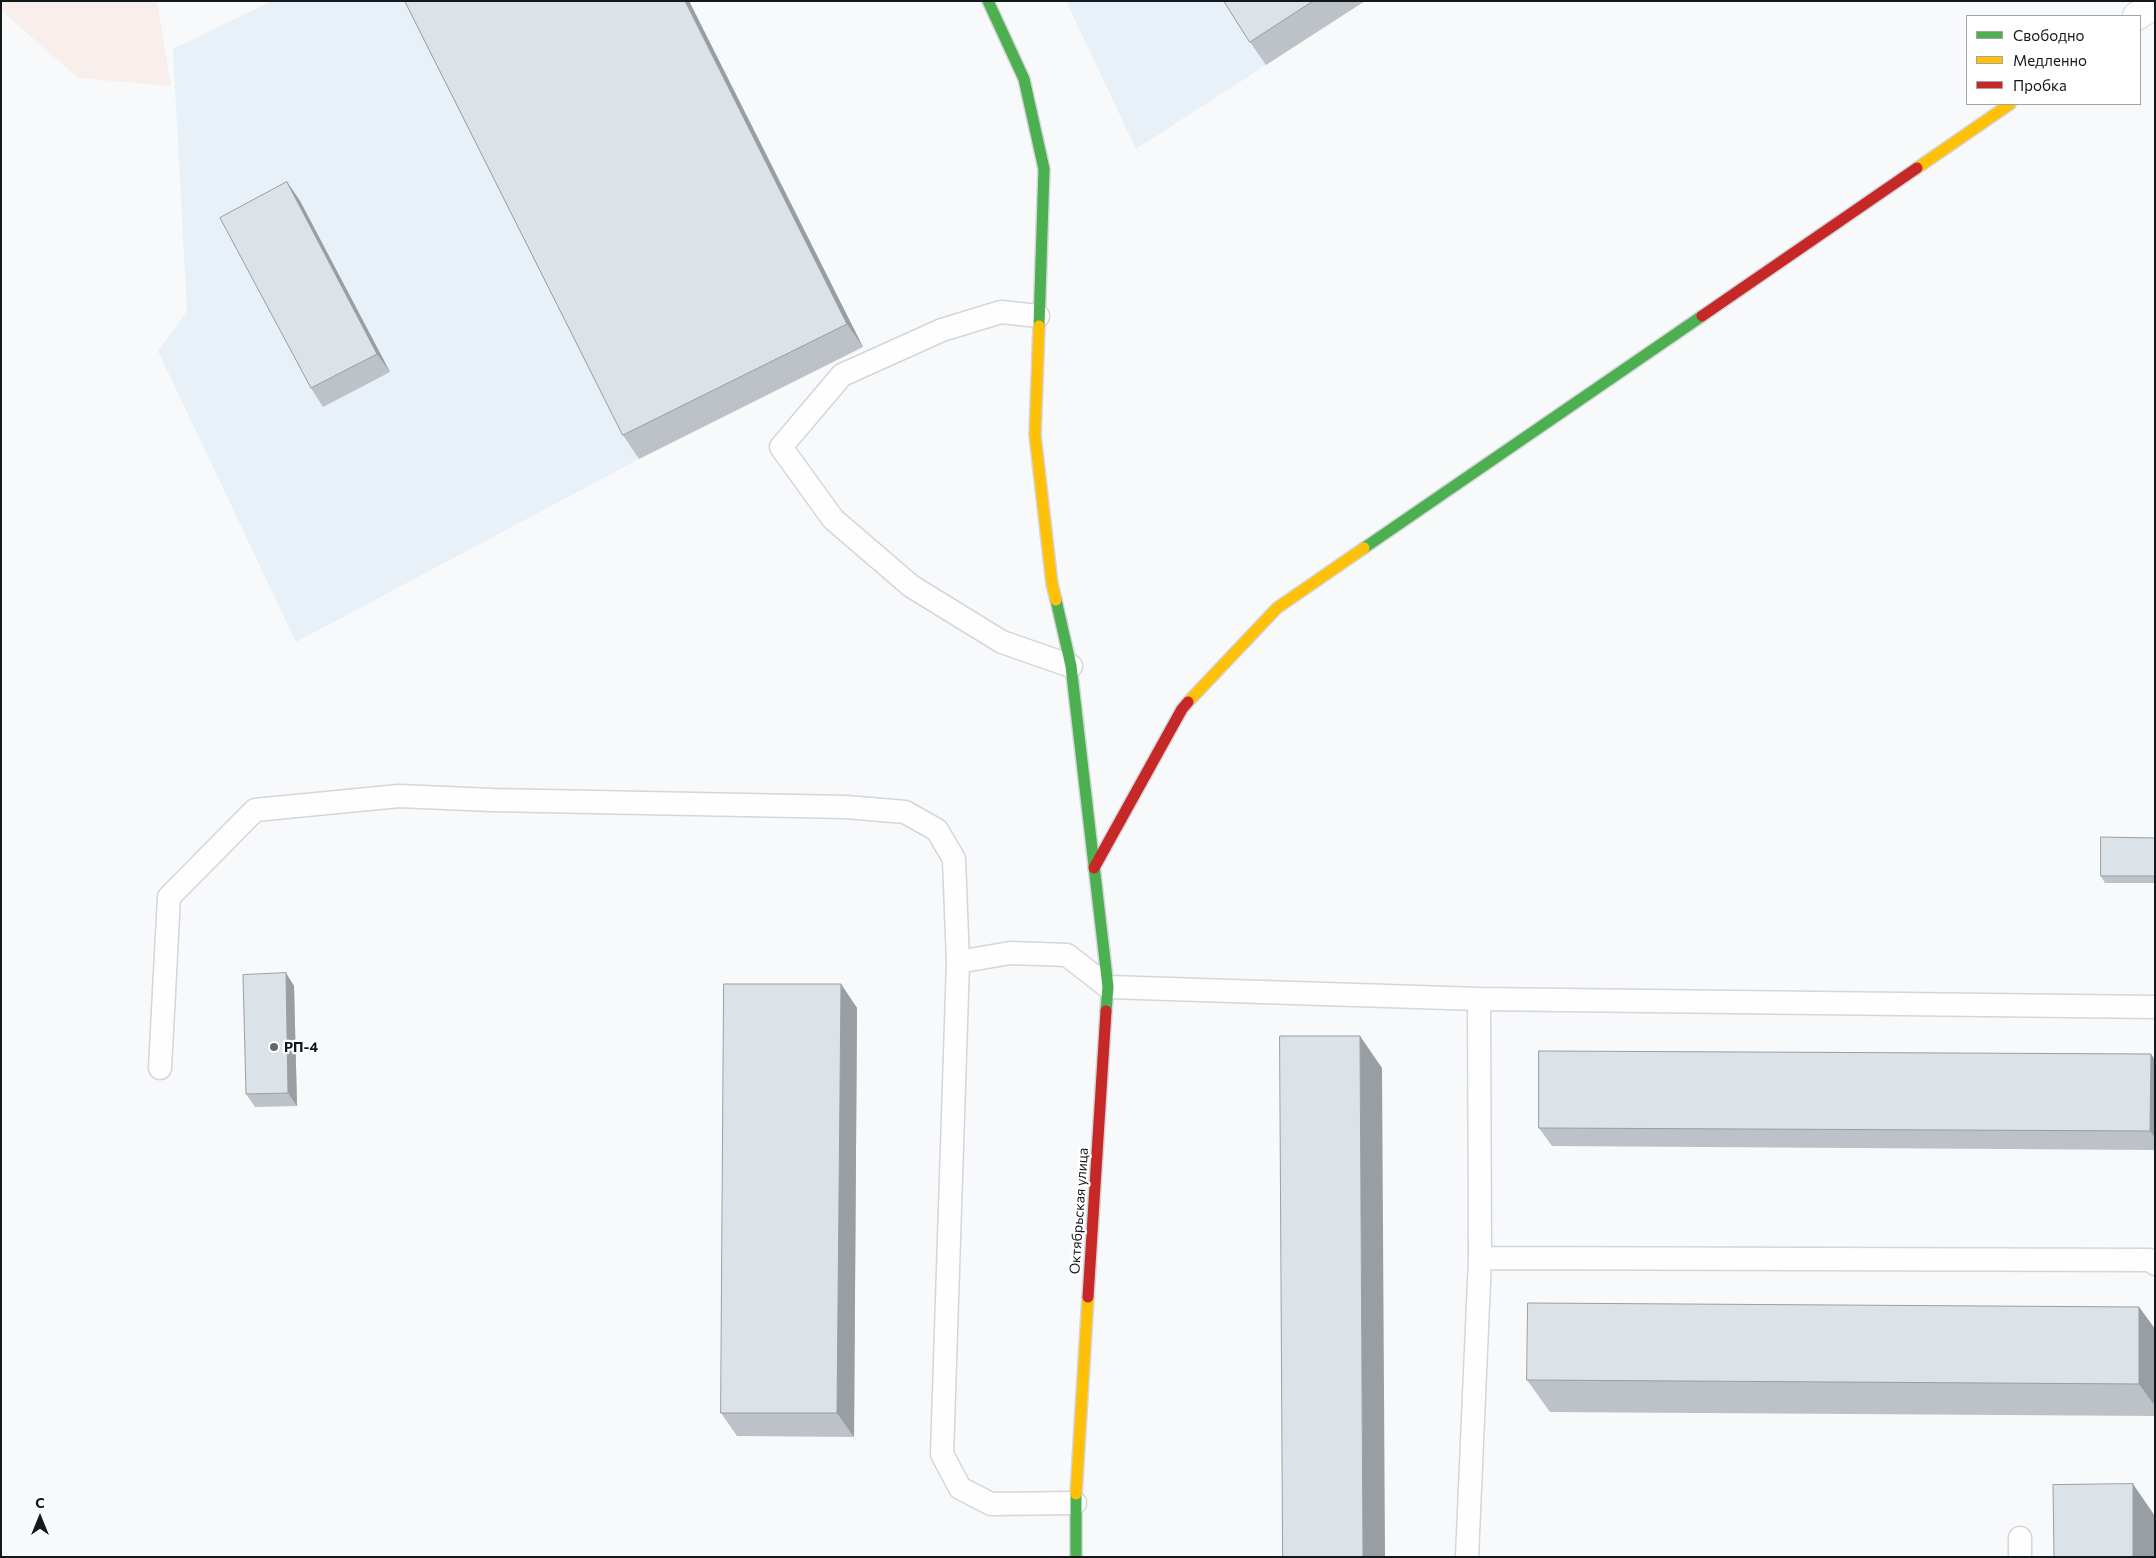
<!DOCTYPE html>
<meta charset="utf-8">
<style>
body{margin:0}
#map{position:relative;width:2156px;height:1558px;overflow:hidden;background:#f7f9fb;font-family:Commissioner,sans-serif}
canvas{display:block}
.frame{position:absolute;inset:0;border:2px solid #13181d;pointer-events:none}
.legend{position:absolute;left:1966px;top:15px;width:175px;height:90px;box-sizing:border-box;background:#fff;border:1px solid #a1a3a5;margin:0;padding:6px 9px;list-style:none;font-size:15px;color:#13181d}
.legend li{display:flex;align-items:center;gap:10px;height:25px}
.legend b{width:25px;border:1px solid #a1a3a5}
.north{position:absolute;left:15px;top:1493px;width:50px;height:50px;-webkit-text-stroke:4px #fff;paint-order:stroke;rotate:0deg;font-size:14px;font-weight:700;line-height:20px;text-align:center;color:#13181d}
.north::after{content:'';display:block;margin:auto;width:18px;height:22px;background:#13181d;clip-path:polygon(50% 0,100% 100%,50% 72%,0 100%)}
</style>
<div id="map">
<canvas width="2156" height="1558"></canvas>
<div class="frame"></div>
<ul class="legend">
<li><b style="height:6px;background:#4caf50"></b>Свободно</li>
<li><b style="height:6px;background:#ffc107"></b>Медленно</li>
<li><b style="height:6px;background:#c62828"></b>Пробка</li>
</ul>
<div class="north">С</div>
</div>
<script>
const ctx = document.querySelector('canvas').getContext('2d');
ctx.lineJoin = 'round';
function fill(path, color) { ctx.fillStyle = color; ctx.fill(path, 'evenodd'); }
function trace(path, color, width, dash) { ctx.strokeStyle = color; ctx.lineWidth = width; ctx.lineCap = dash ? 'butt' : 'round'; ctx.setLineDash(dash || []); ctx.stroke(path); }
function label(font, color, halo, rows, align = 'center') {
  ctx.font = font + ' Commissioner,sans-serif'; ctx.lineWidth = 4.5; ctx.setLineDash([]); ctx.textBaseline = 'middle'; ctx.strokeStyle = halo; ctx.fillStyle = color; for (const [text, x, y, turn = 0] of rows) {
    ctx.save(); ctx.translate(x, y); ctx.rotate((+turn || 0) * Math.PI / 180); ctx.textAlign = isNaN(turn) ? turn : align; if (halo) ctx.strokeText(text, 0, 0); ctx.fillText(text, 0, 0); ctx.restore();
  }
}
const built = new Path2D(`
 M 272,1 L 689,1 L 863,347 L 639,459 L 296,642 L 158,351 L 187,311 L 173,49 Z
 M 1066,1 L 1365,1 L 1136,149 Z`);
const green = new Path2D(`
 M 1,1 L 157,1 L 171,86 L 78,78 L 1,10 Z`);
const lane = new Path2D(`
 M 1038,316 L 1001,312 L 942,330 L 842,375 L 781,447 L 833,519 L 911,586 L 1002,642 L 1071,666
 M 958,962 L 942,1454 L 960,1488 L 991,1504 L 1075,1503
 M 1479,999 L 2155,1007
 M 160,1068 L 169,897 L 255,810 L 399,796 L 492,800 L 846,807 L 905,812 L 937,830 L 954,859 L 958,962 L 1010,953 L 1067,955 L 1108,987 L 1479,999 L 1480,1258 L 1467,1557
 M 1480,1258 L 2150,1260 L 2155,1264
 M 2020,1557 L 2020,1538`);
const street = new Path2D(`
 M 2137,16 L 2155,4`);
const fast = new Path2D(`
 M 988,1 L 1024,79 L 1044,169 L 1039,326
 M 1364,548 L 1702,316
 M 1056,600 L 1071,666 L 1108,987 L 1106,1011
 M 1076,1494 L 1076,1557`);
const slow = new Path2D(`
 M 1917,168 L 2010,104
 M 1039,326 L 1035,435 L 1052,584 L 1056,600
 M 1188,702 L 1277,608 L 1364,548
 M 1076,1494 L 1088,1297`);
const jam = new Path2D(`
 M 1702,316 L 1917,168
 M 1094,868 L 1182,709 L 1188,702
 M 1088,1297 L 1106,1011`);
const wall = new Path2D(`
 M 405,1 L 689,1 L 863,347 L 639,459 L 623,435 Z
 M 1224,1 L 1365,1 L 1266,65 L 1250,42 Z
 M 287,182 L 300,201 L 390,372 L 323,407 L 311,388 Z
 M 2155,838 L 2155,883 L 2105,883 L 2101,876 Z
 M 286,973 L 294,986 L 297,1106 L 255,1107 L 246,1094 Z
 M 841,984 L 857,1008 L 854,1437 L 737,1436 L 721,1413 Z
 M 2151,1054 L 2155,1060 L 2155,1150 L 1552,1146 L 1539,1128 Z
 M 2139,1307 L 2155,1329 L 2155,1416 L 1550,1412 L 1527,1380 Z`);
const shadedWall = new Path2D(`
 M 685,1 L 689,1 L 863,347 L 847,324 Z
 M 287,182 L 300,201 L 390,372 L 377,354 Z
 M 286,973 L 294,986 L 297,1106 L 288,1093 Z
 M 841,984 L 857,1008 L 854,1437 L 837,1413 Z
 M 1360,1036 L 1382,1068 L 1385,1557 L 1363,1557 Z
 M 2151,1054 L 2155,1060 L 2155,1138 L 2150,1131 Z
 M 2139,1307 L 2155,1329 L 2155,1406 L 2139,1384 Z
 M 2133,1484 L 2155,1516 L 2155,1557 L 2133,1557 Z`);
const building = new Path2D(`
 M 405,1 L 685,1 L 847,324 L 623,435 Z
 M 1224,1 L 1313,1 L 1250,42 Z
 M 287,182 L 377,354 L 311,388 L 220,218 Z
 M 2101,837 L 2155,838 L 2155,876 L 2101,876 Z
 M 286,973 L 288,1093 L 246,1094 L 243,975 Z
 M 724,984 L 841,984 L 837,1413 L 721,1413 Z
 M 1280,1036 L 1360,1036 L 1363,1557 L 1283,1557 Z
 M 1539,1051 L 2151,1054 L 2150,1131 L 1539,1128 Z
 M 1528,1303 L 2139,1307 L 2139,1384 L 1527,1380 Z
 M 2133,1484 L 2133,1557 L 2054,1557 L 2053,1485 Z`);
const markers = [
 [274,1047,5,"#63676b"]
];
const poiNames = [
 ["РП-4",284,1047]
];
const streetNames = [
 ["Октябрьская улица",1079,1211,-86]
];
fill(built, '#e8f0f8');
fill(green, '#f8eeeb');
trace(lane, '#d3d6da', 25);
trace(street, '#d3d6da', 30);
trace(fast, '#d3d6da', 14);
trace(slow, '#d3d6da', 14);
trace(jam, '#d3d6da', 14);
trace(lane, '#fefefe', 22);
trace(street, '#fefefe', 28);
trace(fast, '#4caf50', 11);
trace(slow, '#ffc107', 11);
trace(jam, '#c62828', 11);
fill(wall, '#bcc2c8');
fill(shadedWall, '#999ea2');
fill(building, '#dbe2e8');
trace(building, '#999ea2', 1);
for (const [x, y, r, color] of markers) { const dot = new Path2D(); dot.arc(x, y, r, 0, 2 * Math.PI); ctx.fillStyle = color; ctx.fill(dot); trace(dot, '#fff', 2); }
label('bold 14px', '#13181d', '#fff', poiNames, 'left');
label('14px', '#13181d', '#fff', streetNames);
</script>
